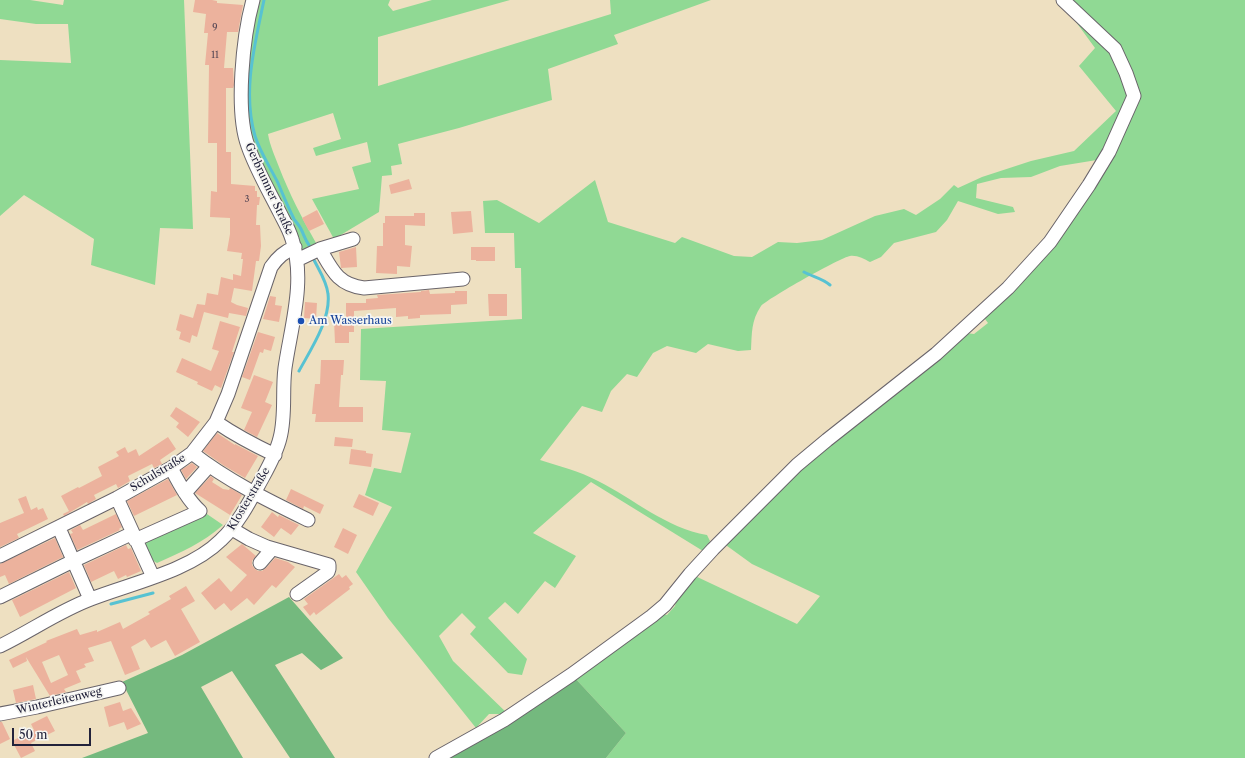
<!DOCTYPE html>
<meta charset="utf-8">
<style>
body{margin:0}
#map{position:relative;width:1245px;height:758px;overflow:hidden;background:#eee0c1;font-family:"Libre Caslon Text",serif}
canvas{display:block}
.scale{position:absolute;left:12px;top:728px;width:79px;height:18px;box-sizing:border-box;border:2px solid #22223b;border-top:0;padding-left:5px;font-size:12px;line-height:14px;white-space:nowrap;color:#22223b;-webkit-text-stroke:3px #f6f6f2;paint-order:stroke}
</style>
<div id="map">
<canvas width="1245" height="758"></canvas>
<div class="scale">50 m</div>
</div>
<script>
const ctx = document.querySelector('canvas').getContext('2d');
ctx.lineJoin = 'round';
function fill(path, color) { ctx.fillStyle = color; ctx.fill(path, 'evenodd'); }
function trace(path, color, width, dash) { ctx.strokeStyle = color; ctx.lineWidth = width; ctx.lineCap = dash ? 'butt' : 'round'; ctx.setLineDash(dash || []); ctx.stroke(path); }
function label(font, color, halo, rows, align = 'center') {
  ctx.font = font + ' "Libre Caslon Text",serif'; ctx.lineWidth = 3.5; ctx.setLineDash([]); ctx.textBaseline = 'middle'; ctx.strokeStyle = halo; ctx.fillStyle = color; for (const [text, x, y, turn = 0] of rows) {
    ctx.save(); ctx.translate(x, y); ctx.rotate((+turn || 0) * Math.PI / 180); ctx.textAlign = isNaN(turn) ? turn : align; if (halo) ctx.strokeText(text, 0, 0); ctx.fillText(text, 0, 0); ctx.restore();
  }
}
const green = new Path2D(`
 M 0,0 L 30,0 L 63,5 L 64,0 L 184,0 L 193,229 L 160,228 L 155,285 L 91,265 L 94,239 L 24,195 L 0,216 L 0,60 L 71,63 L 68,24 L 36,24 L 0,19 Z
 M 257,0 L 390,0 L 388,5 L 393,11 L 432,0 L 510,0 L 378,37 L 378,86 L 611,14 L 610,0 L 711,0 L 614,35 L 618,44 L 548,69 L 552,100 L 459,128 L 398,144 L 402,164 L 391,166 L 392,175 L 382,176 L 379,212 L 334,239 L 312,199 L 359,189 L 352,167 L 371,162 L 367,142 L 316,156 L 313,148 L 341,139 L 333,113 L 268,134 C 270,146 275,156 279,167 C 289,193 302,218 316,243 L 301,251 L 259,159 L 251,137 L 247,114 L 248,47 Z
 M 1060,0 L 1245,0 L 1245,758 L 606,758 L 626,733 L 574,677 L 660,613 L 667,615 L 675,606 L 677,597 L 693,575 L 797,624 L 820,596 L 752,564 L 723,543 L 799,467 L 966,333 L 974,334 L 988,323 L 979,311 L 1046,242 L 1103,159 L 1060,166 L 1031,177 L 1001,178 L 977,184 L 976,198 L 1013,207 L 1015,212 L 998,214 L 958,201 L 947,220 L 936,232 L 894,243 L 881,257 L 870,262 C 864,259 857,255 850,256 C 841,257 767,299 761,306 C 751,321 752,333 751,350 L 738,351 L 708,344 L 696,353 L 667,346 L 653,353 L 637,377 L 627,374 L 611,391 L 602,412 L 582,406 L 540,460 C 559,466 579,471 598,481 C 634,499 666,528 707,535 L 710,541 L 703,551 L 591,482 L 533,533 L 576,556 L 555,588 L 545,581 L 518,614 L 505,602 L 488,618 L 527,659 L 522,675 L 508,673 L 470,634 L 476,627 L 462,613 L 439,636 L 453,661 L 508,714 L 489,714 L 476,728 L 388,618 L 356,572 L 392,507 L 365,495 L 374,468 L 401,473 L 411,433 L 382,430 L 386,381 L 360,380 L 361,329 L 522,319 L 521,268 L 515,268 L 514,233 L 485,233 L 483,201 L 497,200 L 539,223 L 595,180 L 608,222 L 675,243 L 682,237 L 734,256 L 752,257 L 778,242 L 797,243 L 822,240 L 875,216 L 904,209 L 916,215 L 940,199 L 954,185 L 958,188 L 982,177 L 1031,161 L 1074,151 L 1116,111 L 1079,66 L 1095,48 Z
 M 204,512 L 223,525 C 203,543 181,552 157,563 L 150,559 L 140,541 Z`);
const forest = new Path2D(`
 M 289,597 L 343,658 L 321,670 L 302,653 L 275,665 L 335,758 L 290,758 L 232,671 L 201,687 L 243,758 L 82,758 L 148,733 L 122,682 L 182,655 Z
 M 574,677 L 626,733 L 606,758 L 443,758 Z`);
const stream = new Path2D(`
 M 264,0 C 255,44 242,91 255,136 C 260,152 270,167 278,183 C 283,195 288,207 294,219 C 296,222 299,225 301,229 C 304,235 305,240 309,245
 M 804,272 C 813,277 822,278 830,285
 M 299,371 C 311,349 331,319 328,294 C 327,282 319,270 314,260
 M 111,604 L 153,593`);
const building = new Path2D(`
 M 195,0 L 212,0 L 217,1 L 217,3 L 243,5 L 238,32 L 227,32 L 224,68 L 233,68 L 234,85 L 233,88 L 226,88 L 226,152 L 231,152 L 231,184 L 255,186 L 255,191 L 257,191 L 257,197 L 260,197 L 259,205 L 257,205 L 256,225 L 260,225 L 261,246 L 259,261 L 256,261 L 252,291 L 234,288 L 231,302 L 237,305 L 248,308 L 246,316 L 229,313 L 228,318 L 204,312 L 197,337 L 192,335 L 190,343 L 179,339 L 181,332 L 176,330 L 180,314 L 193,318 L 197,304 L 205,305 L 207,293 L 218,295 L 221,277 L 233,280 L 233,274 L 241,276 L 243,259 L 241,259 L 242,253 L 227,251 L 230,234 L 230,218 L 210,217 L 211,191 L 217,192 L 217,143 L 208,143 L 209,65 L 205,65 L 208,33 L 204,33 L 206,14 L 193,12 Z
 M 409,179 L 412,189 L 391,194 L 389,185 Z
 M 317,210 L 324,224 L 309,231 L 302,218 Z
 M 471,211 L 473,232 L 453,234 L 451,212 Z
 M 414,213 L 425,213 L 425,226 L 405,225 L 405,245 L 412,246 L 410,267 L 397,266 L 397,274 L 376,273 L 377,246 L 383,246 L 383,223 L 385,223 L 385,216 L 414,216 Z
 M 356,247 L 357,267 L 341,268 L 339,252 Z
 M 471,247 L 495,247 L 495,261 L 476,261 L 476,260 L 471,260 Z
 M 429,290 L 430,294 L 455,293 L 455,291 L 467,291 L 467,304 L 451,305 L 451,314 L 420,315 L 420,318 L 408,319 L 408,316 L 396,317 L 396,308 L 354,311 L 354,332 L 349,332 L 349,343 L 335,343 L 334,320 L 346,319 L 346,303 L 366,303 L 366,299 L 378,298 L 377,295 L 421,292 L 421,291 Z
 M 488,294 L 507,294 L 507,316 L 489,316 Z
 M 270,296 L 276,297 L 275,305 L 282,306 L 279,322 L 263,319 Z
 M 305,302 L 317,303 L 316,319 L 304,318 Z
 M 220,321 L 240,327 L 232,352 L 234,352 L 221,388 L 215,385 L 212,391 L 197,384 L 198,382 L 176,372 L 182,358 L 211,371 L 219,351 L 212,349 Z
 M 258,332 L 275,337 L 271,351 L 264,349 L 263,353 L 260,352 L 250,380 L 242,377 Z
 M 321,360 L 344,360 L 343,375 L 341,375 L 339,407 L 363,407 L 363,422 L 315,422 L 316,414 L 312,414 L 313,403 L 315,384 L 320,384 Z
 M 254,375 L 273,382 L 265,402 L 272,405 L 257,437 L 244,430 L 252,412 L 241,408 Z
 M 176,407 L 200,422 L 188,437 L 176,427 L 179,423 L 170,416 Z
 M 217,433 L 235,445 L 235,444 L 258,456 L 245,478 L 223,465 L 203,451 Z
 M 168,437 L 176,449 L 160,460 L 162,464 L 154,468 L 152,464 L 128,476 L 130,481 L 118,488 L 116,484 L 94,495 L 96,499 L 88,504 L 87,502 L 64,516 L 63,514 L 69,511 L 61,496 L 78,487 L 79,488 L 102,476 L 98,467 L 119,456 L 116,452 L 125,447 L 128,453 L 136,449 L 139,456 Z
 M 335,437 L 353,439 L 352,447 L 334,446 Z
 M 351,449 L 366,451 L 366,453 L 373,454 L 371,467 L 349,464 Z
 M 192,463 L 197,467 L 186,479 L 181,470 Z
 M 211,476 L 214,479 L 212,482 L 223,489 L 229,490 L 230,488 L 242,495 L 230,515 L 195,493 Z
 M 168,479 L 177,495 L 134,516 L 127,501 Z
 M 291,489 L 324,505 L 320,514 L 304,506 L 303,509 L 286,500 Z
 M 359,494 L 379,503 L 373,516 L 353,507 Z
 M 26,496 L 31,510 L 37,507 L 38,510 L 43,508 L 48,519 L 17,534 L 19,538 L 0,547 L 0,523 L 24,513 L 18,499 Z
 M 272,512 L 278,517 L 279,515 L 299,525 L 291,535 L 281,528 L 274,537 L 261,527 Z
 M 116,514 L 122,527 L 119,529 L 120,530 L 77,550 L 70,534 L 73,533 L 71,530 L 80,525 L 83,530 Z
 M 343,528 L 357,535 L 348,554 L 334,547 Z
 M 55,538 L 63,557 L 9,584 L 5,575 L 0,577 L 0,564 Z
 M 242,544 L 256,556 L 252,561 L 252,565 L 255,569 L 258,571 L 262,571 L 266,568 L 275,558 L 288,562 L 295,567 L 276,588 L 272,585 L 254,605 L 247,598 L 231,611 L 224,603 L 215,610 L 201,593 L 219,578 L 231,592 L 247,575 L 226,557 Z
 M 126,545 L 128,549 L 131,548 L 141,571 L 127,577 L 126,575 L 118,579 L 114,571 L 91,582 L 84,565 Z
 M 69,572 L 76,588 L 20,617 L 12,600 Z
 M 339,574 L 342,578 L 346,575 L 353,584 L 349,587 L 350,589 L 316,615 L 314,612 L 310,616 L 303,607 L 308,604 L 304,599 Z
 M 186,586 L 195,601 L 181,609 L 200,642 L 175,656 L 166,640 L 151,648 L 145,639 L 131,647 L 140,669 L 125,675 L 111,641 L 88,648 L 94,661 L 84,664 L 86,667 L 76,671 L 81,682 L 64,689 L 66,692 L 50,696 L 26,657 L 27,661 L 13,668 L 9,660 L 47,642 L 46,641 L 77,629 L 80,635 L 97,630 L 97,632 L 120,622 L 123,629 L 150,614 L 148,612 L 171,599 L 169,596 ZM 59,655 L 68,675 L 51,683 L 42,662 Z
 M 33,685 L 36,699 L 16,703 L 13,690 Z
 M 120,702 L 123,711 L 131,708 L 141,724 L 127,730 L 124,722 L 109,727 L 104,707 Z
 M 47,716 L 55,731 L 31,743 L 35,751 L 21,758 L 12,741 L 34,730 L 31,724 Z
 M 0,722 L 2,722 L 10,739 L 0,744 Z`);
const minor = new Path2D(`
 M 320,249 C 332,270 338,285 364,288 L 463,279
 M 297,260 L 320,249 L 353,239
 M 216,422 C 235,435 254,445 275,455
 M 192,453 C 228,481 267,500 308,520
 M 185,493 L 209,466
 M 117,498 L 153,577
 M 59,528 L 90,599
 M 232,529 L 249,539 L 267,547 L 329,565 L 329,569 L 328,572 L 297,594
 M 135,540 L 200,511 C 187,499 179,483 171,468
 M 0,556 L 117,498 L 171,468 L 192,453 L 216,422 L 228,394 L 271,267 C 278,257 284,252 295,247
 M 260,563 L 272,549
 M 0,597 L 73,561 L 133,533
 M 0,646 C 31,631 59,611 91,599 C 132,583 190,571 221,540 C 237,525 248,505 258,486 C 266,471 276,455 280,438 C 286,416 282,391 285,368 C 291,326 306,281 292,239 C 289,229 284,221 280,213 C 269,191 256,169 248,146 C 235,111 243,36 253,0
 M 0,714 L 37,707 L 119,688
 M 436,758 L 504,720 L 571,675 L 652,616 L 665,605 L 690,574 L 713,549 L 797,465 L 827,440 L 936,354 L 1008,288 L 1050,242 L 1089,185 L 1109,152 L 1134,96 L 1126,73 L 1115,49 L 1063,0`);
const markers = [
 [301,321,4,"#1a4fb4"]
];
const numberNames = [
 ["9",215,27],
 ["11",215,55],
 ["3",247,199]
];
const streetNames = [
 ["Gerbrunner Straße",269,189,65],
 ["Schulstraße",158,473,-31],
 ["Klosterstraße",249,499,-59],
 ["Winterleitenweg",59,701,-13]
];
const transitNames = [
 ["Am Wasserhaus",309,321]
];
fill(green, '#90d994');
fill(forest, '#74b97e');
trace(stream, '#57c2d2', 3);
fill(building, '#ecb29d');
trace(minor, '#69646a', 15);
trace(minor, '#fff', 13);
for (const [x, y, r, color] of markers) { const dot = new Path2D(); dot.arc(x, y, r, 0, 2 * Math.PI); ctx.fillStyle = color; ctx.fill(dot); trace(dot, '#f6f6f2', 1.5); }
label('9px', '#544654', null, numberNames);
label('11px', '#22223b', '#f6f6f2', streetNames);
label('11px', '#164399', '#f6f6f2', transitNames, 'left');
</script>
